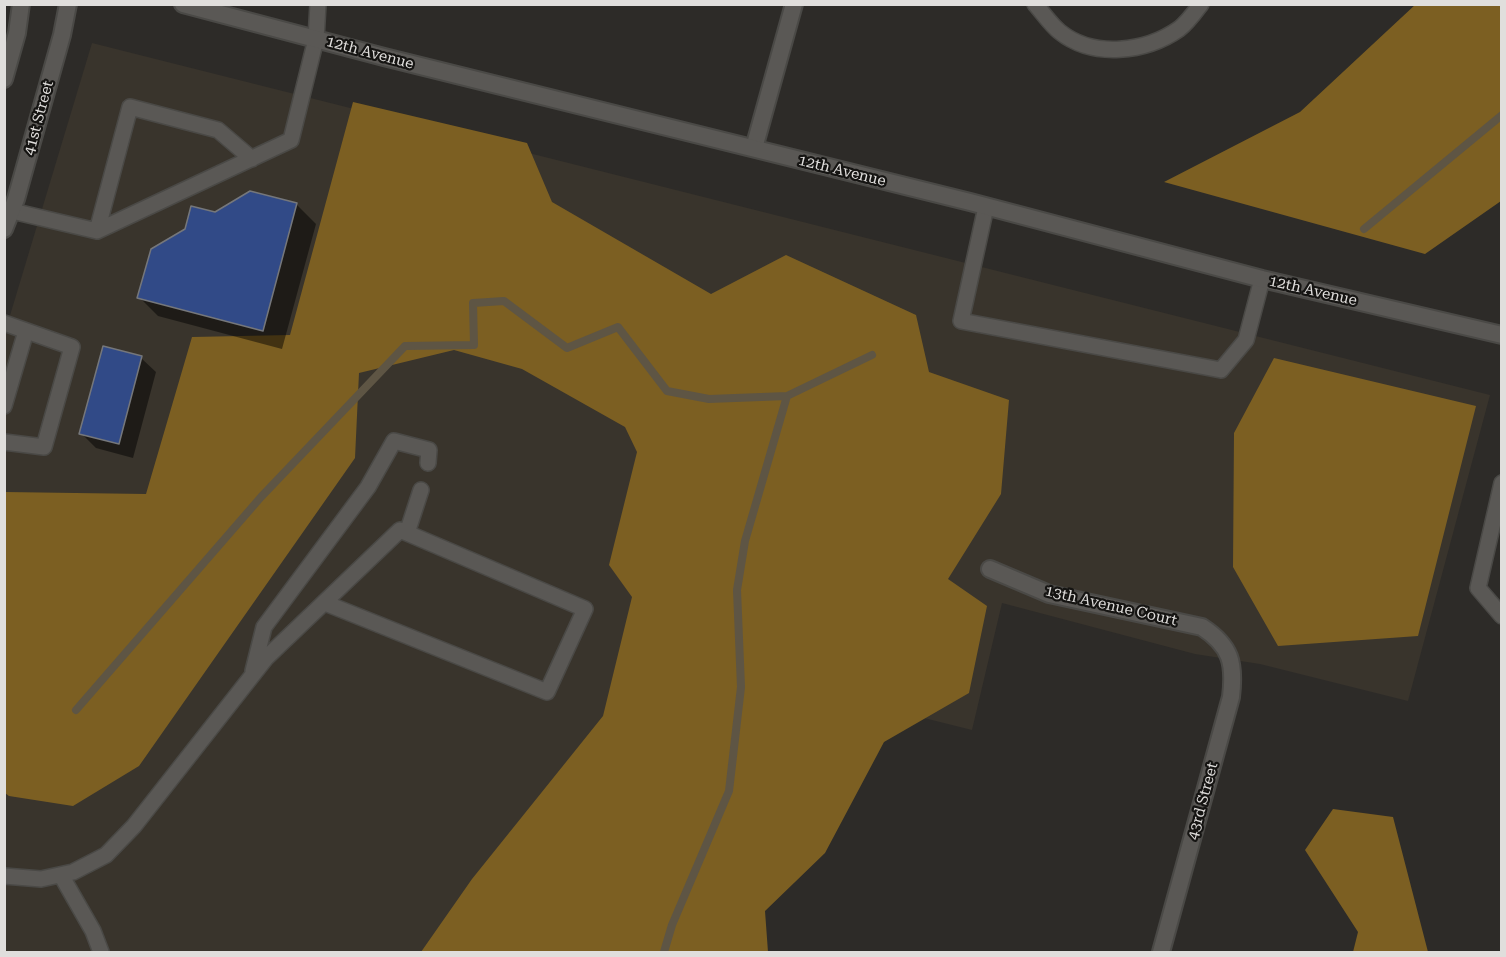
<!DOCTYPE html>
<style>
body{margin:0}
#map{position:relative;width:1506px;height:957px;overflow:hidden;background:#2d2b28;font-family:"Roboto Serif",serif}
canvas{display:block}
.frame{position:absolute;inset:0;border:6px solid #e0dedc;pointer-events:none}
</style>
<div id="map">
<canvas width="1506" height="957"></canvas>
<div class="frame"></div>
</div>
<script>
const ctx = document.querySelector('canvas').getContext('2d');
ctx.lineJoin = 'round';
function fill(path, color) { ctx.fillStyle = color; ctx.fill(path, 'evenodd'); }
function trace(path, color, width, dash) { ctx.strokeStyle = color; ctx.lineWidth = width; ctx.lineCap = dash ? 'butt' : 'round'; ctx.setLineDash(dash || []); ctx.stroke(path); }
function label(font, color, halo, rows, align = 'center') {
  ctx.font = font + ' "Roboto Serif",serif'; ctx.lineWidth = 4.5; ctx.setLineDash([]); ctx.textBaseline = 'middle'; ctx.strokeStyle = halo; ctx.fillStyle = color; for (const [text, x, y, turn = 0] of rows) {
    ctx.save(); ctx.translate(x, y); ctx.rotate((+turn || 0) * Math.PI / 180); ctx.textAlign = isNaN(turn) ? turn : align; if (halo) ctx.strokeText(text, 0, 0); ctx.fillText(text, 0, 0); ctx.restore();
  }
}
const built = new Path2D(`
 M 92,43 L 1490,395 L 1408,701 L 1260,664 L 1195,654 L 1002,603 L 972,730 L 800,687 L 729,952 L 5,952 L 5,332 Z`);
const forest = new Path2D(`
 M 1416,4 L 1501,5 L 1501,201 L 1425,254 L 1164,182 L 1300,112 Z
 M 353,102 L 527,143 L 552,202 L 711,294 L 786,255 L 916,315 L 929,372 L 1009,400 L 1001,494 L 948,579 L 987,606 L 969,693 L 884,742 L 825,853 L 765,911 L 768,952 L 421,952 L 472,879 L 603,716 L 632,597 L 609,565 L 637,452 L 625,427 L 522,369 L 454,350 L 359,373 L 355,458 L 139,766 L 73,806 L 9,796 L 5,793 L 5,492 L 146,494 L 192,337 L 290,335 Z
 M 1274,358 L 1476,406 L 1418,636 L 1278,646 L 1233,567 L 1234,433 Z
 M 1333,809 L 1393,817 L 1428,952 L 1353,952 L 1358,932 L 1305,850 Z`);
const shadow = new Path2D(`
 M 250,192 L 297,205 L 316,224 L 282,349 L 158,316 L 139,297 L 215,214 Z
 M 141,358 L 156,372 L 133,458 L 96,448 L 81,433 Z`);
const stream = new Path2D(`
 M 1364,229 L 1502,115
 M 76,710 L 261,497 L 405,346 L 474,345 L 473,303 L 504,301 L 567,348 L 618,327 L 667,391 L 709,399 L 787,396
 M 664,952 L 672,925 L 729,791 L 741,687 L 737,590 L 745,541 L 787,396 L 872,355`);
const building = new Path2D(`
 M 250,191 L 297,203 L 263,331 L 137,298 L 151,249 L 185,229 L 191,206 L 215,212 Z
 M 103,346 L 142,356 L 119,444 L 79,434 Z`);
const service = new Path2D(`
 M 1035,4 C 1043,13 1051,25 1060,32 C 1094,59 1146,52 1179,29 C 1187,23 1195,12 1201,4
 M 986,207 L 961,321 L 1221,370 L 1246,340 L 1262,279
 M 12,211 L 97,231 L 291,140 L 316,39 L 318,4
 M 97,231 L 130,107 L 218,130 L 252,159
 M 4,323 L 72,347 L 44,447 L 4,442
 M 4,406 L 26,331
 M 1502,483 L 1478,588 L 1502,616
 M 407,533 L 421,490
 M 253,671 L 264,627 L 368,487 L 394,441 L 429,450 L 428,463
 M 61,875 L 93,931 L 101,952
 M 4,876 L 41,879 L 73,872 L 106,855 L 134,826 L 266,658 L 400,530 L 585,609 L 547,692 L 325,603`);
const minor = new Path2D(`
 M 754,148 L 794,4
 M 990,569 L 1049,594 L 1202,627 C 1231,646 1235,663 1231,697 L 1161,952`);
const tertiary = new Path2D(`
 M 183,4 L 384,57 L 970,202 L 1262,279 L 1502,335
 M 4,79 L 17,33 L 21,4
 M 4,229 L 16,199 L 62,35 L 68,4`);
const streetNames = [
 ["12th Avenue",370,53,15],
 ["41st Street",39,118,-75],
 ["12th Avenue",842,171,14],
 ["12th Avenue",1313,291,13],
 ["13th Avenue Court",1111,606,13],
 ["43rd Street",1203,801,-75]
];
fill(built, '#39342c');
fill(forest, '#7c5f22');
fill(shadow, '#0007');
trace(stream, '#5e5544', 8);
fill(building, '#314a87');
trace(building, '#75777b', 1.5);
trace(service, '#4a4946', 18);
trace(minor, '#4a4946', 20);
trace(tertiary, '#4a4946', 20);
trace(service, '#5a5855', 15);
trace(minor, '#5a5855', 16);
trace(tertiary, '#5a5855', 16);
label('15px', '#e0dedc', '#151412', streetNames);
</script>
